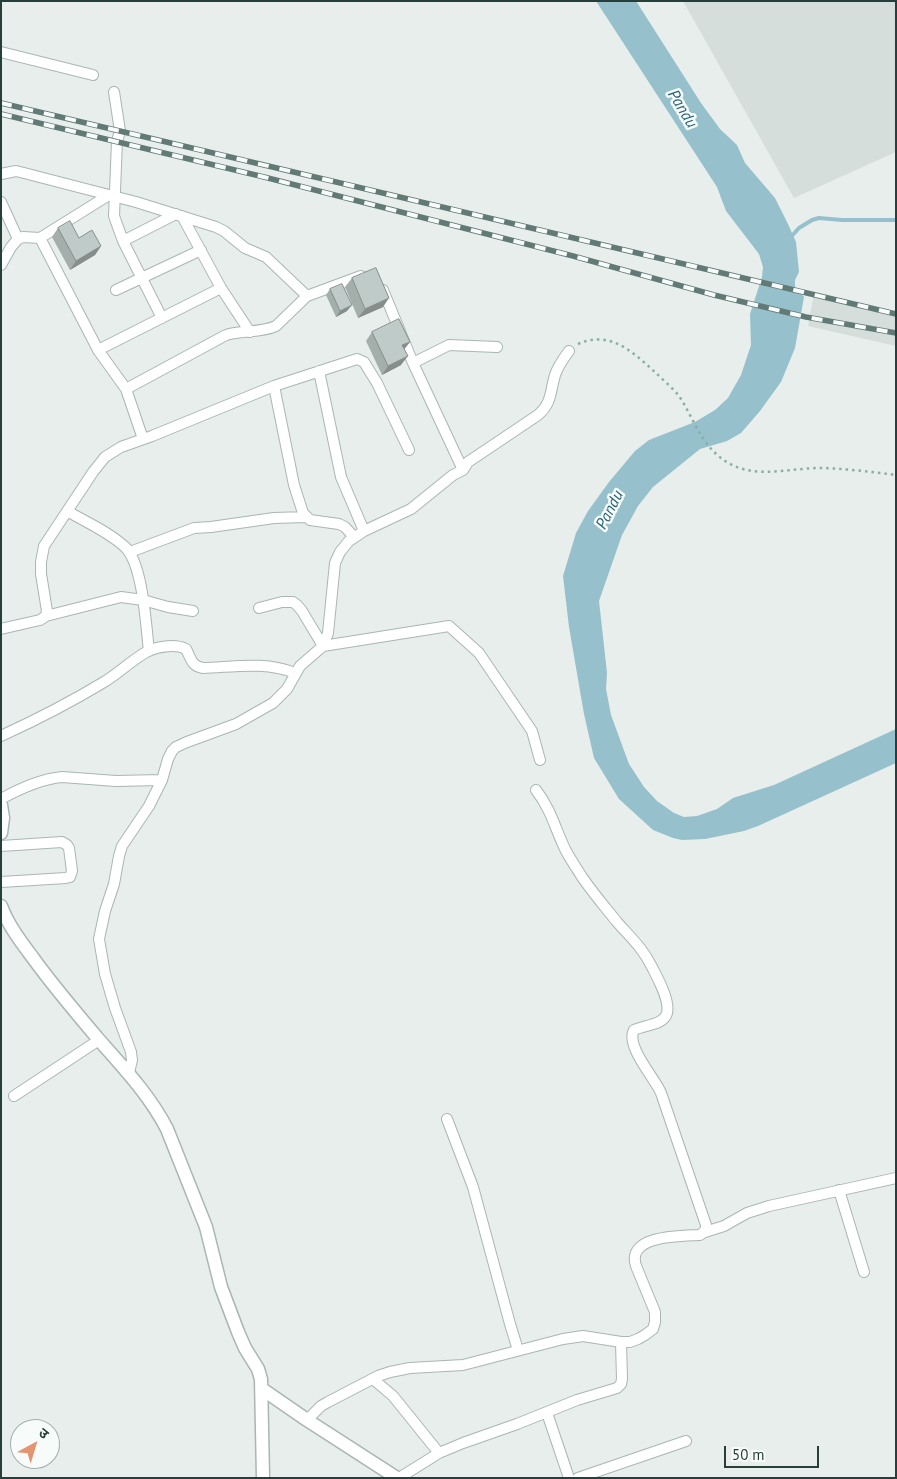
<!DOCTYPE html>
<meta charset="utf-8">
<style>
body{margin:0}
#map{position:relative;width:897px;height:1479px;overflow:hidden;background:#e7eeeb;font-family:"PT Sans","Noto Sans Devanagari",sans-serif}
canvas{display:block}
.frame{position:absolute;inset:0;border:2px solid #273f3a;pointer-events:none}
.north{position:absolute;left:10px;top:1419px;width:50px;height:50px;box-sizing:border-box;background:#f7fbf9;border:1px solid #a4b0ad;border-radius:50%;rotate:39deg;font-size:14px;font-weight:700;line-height:20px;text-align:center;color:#273f3a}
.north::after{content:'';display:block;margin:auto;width:18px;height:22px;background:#e39470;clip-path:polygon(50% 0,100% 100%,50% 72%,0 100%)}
.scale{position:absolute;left:724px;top:1446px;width:95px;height:22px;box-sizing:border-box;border:2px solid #273f3a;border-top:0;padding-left:6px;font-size:15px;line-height:18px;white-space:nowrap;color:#273f3a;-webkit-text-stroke:4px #f7fbf9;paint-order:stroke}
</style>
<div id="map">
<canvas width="897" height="1479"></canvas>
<div class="frame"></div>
<div class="north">उ</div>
<div class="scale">50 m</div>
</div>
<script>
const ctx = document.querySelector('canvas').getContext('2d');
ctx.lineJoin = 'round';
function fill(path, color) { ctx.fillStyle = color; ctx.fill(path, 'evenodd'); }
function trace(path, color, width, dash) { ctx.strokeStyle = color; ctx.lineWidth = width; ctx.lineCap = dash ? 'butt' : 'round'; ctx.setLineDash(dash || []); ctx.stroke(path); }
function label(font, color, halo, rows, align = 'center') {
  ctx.font = font + ' "PT Sans",sans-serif'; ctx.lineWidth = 5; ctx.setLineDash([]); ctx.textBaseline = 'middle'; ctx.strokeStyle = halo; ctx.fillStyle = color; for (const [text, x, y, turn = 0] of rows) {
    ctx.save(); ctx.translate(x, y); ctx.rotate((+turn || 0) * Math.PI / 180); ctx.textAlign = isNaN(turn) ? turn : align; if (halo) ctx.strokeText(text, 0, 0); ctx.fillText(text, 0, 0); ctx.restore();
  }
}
const built = new Path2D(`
 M 683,1 L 896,1 L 896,152 L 794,198 Z
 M 814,293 L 896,312 L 896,346 L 808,326 Z`);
const water = new Path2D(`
 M 596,1 L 636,1 L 701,103 L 720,129 L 737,145 L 745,163 L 775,198 L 788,224 L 796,242 L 799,272 L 795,280 L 795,287 L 804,297 L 795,348 L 781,382 L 760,411 L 741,433 L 727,441 L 700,449 L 653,487 L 638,506 L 622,535 L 599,601 L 607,673 L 606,689 L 611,715 L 629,764 L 644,787 L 657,801 L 674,813 L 684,817 L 697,816 L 717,809 L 733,798 L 774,785 L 896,729 L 896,763 L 758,826 L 744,831 L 705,839 L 682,840 L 673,838 L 653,830 L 619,799 L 594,758 L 584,714 L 569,627 L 563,576 L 576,533 L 588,511 L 609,482 L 635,451 L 649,440 L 695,422 L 715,410 L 728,398 L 741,375 L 751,345 L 750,314 L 762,277 L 763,267 L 759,254 L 726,211 L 717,187 Z`);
const stream = new Path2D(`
 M 790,238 L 799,228 L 812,220 L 819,218 L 842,220 L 896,220`);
const path = new Path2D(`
 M 578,344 C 611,329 635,354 657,374 C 664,381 673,388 679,396 C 693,417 700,442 721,458 C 751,482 790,467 824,468 C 848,469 872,472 896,475`);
const minor = new Path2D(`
 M 1,52 L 93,75
 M 114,92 L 120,131 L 117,141 L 114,216 L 123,241 L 162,318
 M 1,174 L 16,171 L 24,173 L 136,202 L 216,227 L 224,231 L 245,248 L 266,257 L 307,296
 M 1,202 L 18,239
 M 182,216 L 221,288 L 250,332
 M 40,238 L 98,350 L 126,389 L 143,439
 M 123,241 L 176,214
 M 1,265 L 11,247 L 18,239 L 23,237 L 40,238 L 109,195
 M 116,290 L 201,250
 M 383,290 L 413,363 L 463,470
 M 98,350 L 221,288
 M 413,363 L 449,345 L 497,347
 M 319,371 L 341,477 L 364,531
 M 274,386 L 294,485 L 303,513 L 310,520 L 339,524 L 345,527 L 354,537
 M 126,389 L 226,335 C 242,330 261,333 276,326 L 307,296 L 361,276
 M 67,511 C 86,522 109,532 125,547 C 143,564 146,626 149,651
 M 130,552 L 194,528 L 211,527 L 274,518 L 306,517
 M 259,608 L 282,602 L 293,602 L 297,605 L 302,611 L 323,646 L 449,626 L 479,653 L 532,731 L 540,760
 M 46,616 L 121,597 L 143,600 L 168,607 L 193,611
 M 1,629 L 40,620 L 46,616 L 47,611 L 41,574 L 41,562 L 44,546 L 93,472 L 105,457 L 121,447 L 152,436 L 274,386 L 357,359 L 364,362 L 377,383 L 409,450
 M 1,736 C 36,720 71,702 104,682 C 119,673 133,659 148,651 C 159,646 176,644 186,649 C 191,658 191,666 203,668 C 234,667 265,661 295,673
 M 1,799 C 19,789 41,779 62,777 L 116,781 L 162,780
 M 1,846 L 62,842 L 67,845 L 69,848 L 72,871 L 70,877 L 66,878 L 1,882
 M 129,1073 L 132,1060 L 131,1052 L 115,1008 L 105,974 L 99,939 L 105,911 L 114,884 L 119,856 L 122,846 L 149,806 L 162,780 L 168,759 L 172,751 L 176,747 L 187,742 L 236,724 L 273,703 L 287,689 L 300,666 L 323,646 L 328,633 L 335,563 L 340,552 L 349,541 L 364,531 L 411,509 L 453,475 L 463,470 L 468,462 L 538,415 C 552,403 550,392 555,375 C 558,366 563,359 569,351
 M 14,1096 L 99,1040
 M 447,1119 L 473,1187 L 510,1324 L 518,1350
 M 839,1190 L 864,1272
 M 705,1232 L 724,1226 L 747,1213 L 769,1206 L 896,1178
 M 373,1379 L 393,1396 L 439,1453
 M 547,1413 L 569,1478
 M 307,1420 L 321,1406 L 328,1402 L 378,1376 L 390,1372 L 410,1368 L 463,1365 L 563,1339 L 583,1336 L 621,1342 L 630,1342 L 638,1339 L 645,1335 L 653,1329 L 655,1322 L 655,1312 L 636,1266 C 626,1235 680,1236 700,1235 C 704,1232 706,1231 706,1225 L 661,1093 C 655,1078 625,1046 634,1030 C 644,1025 664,1025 667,1013 C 670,1000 658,979 652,967 C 642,947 631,938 617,922 C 605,907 593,893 582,877 C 577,869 571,860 566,851 C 555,829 552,811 536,790
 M 399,1478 L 439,1453 L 463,1443 L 517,1424 L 577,1400 L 617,1388 L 621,1384 L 622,1379 L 621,1342
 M 578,1478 L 686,1441`);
const tertiary = new Path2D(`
 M 1,805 L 3,818 L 1,833
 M 1,906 C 8,925 21,942 33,958 C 54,987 77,1014 100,1041 C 124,1068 150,1096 167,1129 L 206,1227 L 221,1287 L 238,1332 L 245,1348 L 258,1369 L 261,1379 L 263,1478
 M 262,1389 L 307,1420 L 397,1478`);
const rail = new Path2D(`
 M 1,103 L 896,314
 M 1,114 L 264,177 L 573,256 L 714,295 L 806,317 L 896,333`);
const wall = new Path2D(`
 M 58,228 L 79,238 L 101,246 L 95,255 L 70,270 L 52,237 Z
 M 352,278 L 383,307 L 358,318 L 345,287 Z
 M 330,289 L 347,311 L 336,317 L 326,295 Z
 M 372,332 L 404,349 L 401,365 L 382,375 L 366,341 Z`);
const shadedWall = new Path2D(`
 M 101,246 L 95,255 L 70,270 L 76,261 Z
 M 389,298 L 383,307 L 358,318 L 365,309 Z
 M 352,305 L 347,311 L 336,317 L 340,311 Z
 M 410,342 L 403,351 L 402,345 Z
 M 408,356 L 401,365 L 382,375 L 388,366 Z`);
const building = new Path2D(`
 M 70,221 L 79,238 L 92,230 L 101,246 L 76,261 L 58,228 Z
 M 376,268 L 389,298 L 365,309 L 352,278 Z
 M 342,284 L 352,305 L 340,311 L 330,289 Z
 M 399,319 L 410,342 L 402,345 L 408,356 L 388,366 L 372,332 Z`);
const waterNames = [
 ["Pandu",682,109,59],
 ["Pandu",610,510,-63]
];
fill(built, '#d5deda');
fill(water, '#96c0cc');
trace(stream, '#96c0cc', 4);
trace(minor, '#aab6b2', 12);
trace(tertiary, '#aab6b2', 15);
trace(path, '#8baea5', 2.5, [2.5, 4]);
trace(minor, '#fff', 10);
trace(tertiary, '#fff', 12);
trace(rail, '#627a75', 5.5);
trace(rail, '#f7fbf9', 4, [11]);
fill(wall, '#a4afac');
fill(shadedWall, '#868e8c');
fill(building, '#bfcbc8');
trace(building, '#868e8c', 1);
label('italic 16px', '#276275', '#f7fbf9', waterNames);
</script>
